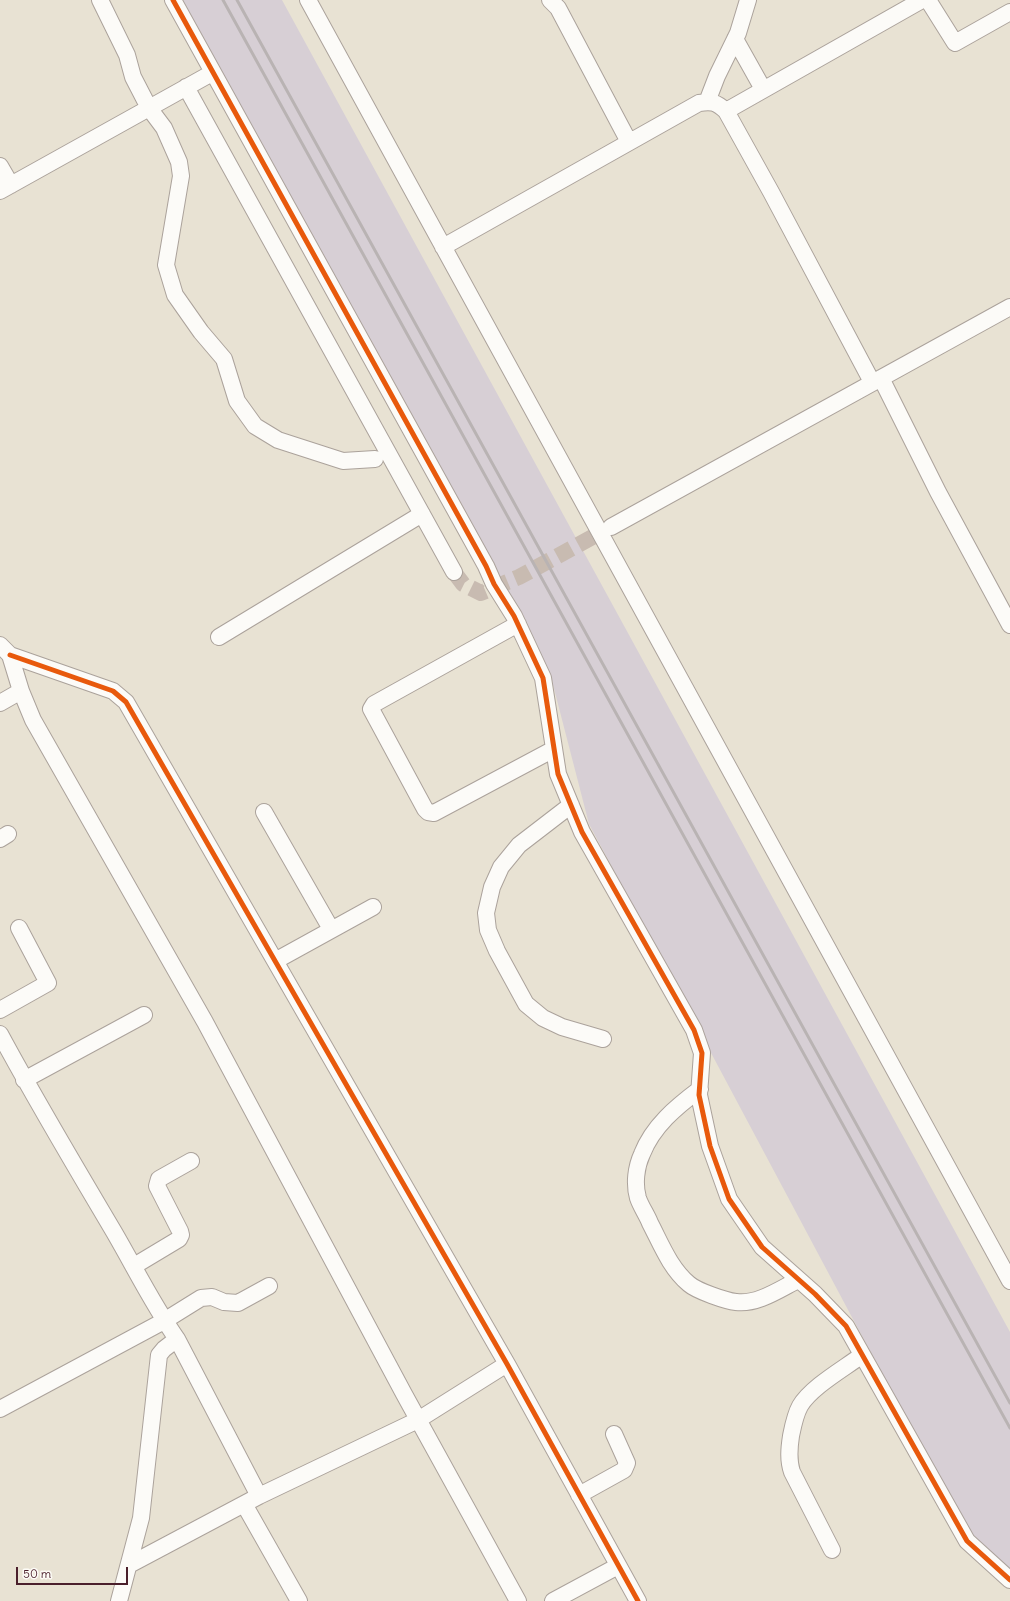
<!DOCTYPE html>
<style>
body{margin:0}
#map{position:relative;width:1010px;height:1601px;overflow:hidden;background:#e8e2d3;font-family:Delius,sans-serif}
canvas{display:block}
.scale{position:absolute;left:16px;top:1567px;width:112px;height:18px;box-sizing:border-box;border:2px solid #4a1f2b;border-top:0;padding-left:5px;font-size:12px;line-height:14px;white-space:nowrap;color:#4a1f2b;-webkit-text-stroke:3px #fdfcf7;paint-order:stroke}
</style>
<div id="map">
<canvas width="1010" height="1601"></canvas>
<div class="scale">50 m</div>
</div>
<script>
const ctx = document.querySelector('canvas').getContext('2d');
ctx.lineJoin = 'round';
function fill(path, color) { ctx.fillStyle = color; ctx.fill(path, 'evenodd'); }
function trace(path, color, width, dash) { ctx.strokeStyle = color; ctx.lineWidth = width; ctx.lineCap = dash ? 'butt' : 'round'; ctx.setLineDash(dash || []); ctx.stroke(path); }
const industrial = new Path2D(`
 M 178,0 L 282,0 L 1010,1332 L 1010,1571 L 967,1533 L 589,824 L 551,677 Z`);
const minorTunnel = new Path2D(`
 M 454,572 L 463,584 L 481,593 L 519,577 L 611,527`);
const minor = new Path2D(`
 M 100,0 L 127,55 L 133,77 L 149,108 L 164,128 L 179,162 L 181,176 L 166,265 L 175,295 L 201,332 L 224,359 L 237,401 L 255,426 L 278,440 L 343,461 L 375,459
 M 173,0 L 486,566 L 494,584 L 514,616 L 543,678 L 558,774 L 582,832 L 694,1030 L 702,1053 L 699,1095 L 710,1146 L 729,1199 L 762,1247 L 815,1294 L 846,1326 L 967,1541 L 1010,1580
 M 308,0 L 1010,1281
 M 550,0 L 558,8 L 629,142
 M 928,0 L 955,43 L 1010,12
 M 735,39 L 763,89
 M 186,87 L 454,572
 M 707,102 L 717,76 L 738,33 L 748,0
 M 726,111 L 922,0
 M 0,166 L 11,185
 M 0,191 L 212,73
 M 443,247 L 699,103 C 712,101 716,102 726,111 L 771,192 L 872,382
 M 881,378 L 938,492 L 1010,625
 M 611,527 L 1010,307
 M 518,624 L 374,704 L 371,709 L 425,809 L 428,812 L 434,813 L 554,749
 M 219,637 L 422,514
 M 0,645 L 10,655 L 21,691 L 33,720 L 205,1022 L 404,1394 L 518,1601
 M 10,655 L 113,691 L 126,702 L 507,1364 L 638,1601
 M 0,703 L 21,691
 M 571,805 L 519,845 L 501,867 L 492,887 L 486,913 L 488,930 L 497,951 L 526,1004 L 543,1018 L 562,1027 L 603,1039
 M 264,812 L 331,929
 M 0,839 L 8,834
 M 275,961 L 373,907
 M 0,1010 L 48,983 L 19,928
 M 0,1034 C 36,1101 75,1166 114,1232 C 135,1268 153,1305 177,1339 L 259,1496
 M 24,1080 L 144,1015
 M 700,1089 C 676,1107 653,1126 642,1154 C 636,1167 634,1184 638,1198 C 641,1207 647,1215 650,1223 C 661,1244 670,1268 689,1284 C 697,1291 726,1301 736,1302 C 757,1305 780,1289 798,1280
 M 134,1266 L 179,1239 L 181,1235 L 180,1231 L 157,1186 L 159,1179 L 191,1161
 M 0,1409 L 164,1321 L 201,1298 L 212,1297 L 224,1302 L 238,1303 L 269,1286
 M 579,1495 L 624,1470 L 627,1463 L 614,1434
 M 244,1504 L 299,1601
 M 832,1550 L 792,1472 C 788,1460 789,1449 791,1436 C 793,1426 795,1415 800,1406 C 811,1387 845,1368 862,1355
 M 129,1565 L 259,1496 L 418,1420 L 507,1364
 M 119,1601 L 141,1518 L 159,1355 L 164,1349 L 177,1339
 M 553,1601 L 618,1566`);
const rail = new Path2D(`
 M 223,0 L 1010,1428
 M 237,0 L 1010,1403`);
const cycleway = new Path2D(`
 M 173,0 L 486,566 L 494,584 L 514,616 L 543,678 L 558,774 L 582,832 L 694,1030 L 702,1053 L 699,1095 L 710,1146 L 729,1199 L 762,1247 L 815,1294 L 846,1326 L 967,1541 L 1010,1580
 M 10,655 L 113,691 L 126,702 L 507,1364 L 638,1601`);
fill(industrial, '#d7cfd5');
trace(minorTunnel, '#c8bbb1', 16, [16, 8]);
trace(minor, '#aba29b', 18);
trace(minor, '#fcfbf8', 16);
trace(rail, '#b9b3b3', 3);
trace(cycleway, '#e8590c', 5);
</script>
